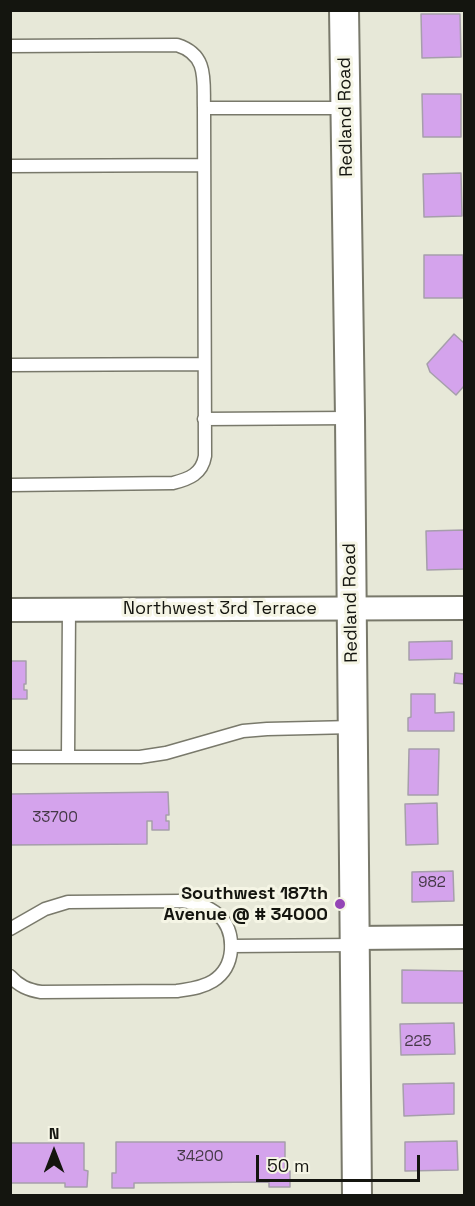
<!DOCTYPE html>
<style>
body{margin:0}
#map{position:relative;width:475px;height:1206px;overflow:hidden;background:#e7e8d8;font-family:"Space Grotesk",sans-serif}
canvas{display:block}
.frame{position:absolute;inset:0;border:12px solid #14150f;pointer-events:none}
.north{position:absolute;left:24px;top:1122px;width:60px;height:60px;-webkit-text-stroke:4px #f5f5e5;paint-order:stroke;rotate:0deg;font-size:16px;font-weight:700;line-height:24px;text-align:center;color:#14150f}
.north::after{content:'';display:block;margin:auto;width:21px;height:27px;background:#14150f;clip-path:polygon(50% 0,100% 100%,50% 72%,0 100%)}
.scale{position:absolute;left:256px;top:1155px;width:164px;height:27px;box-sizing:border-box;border:3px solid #14150f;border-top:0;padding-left:8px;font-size:18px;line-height:21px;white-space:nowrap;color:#14150f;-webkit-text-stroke:4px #f5f5e5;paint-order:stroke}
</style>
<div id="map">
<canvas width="475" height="1206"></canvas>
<div class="frame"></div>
<div class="north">N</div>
<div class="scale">50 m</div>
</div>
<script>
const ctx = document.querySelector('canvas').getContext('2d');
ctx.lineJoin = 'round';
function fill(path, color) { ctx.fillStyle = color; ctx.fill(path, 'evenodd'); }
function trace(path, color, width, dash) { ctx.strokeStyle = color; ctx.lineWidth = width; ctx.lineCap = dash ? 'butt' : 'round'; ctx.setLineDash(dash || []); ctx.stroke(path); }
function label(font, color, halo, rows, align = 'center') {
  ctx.font = font + ' "Space Grotesk",sans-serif'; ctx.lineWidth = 6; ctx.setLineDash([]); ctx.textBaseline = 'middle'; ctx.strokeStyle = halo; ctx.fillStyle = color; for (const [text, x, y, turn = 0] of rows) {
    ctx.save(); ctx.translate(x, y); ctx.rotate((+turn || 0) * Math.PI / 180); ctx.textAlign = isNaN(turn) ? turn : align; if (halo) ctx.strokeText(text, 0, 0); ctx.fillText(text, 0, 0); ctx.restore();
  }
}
const building = new Path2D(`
 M 421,14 L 460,14 L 461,57 L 422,58 Z
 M 422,94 L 461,94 L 461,137 L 423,137 Z
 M 461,173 L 462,216 L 424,217 L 423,174 Z
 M 424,255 L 463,255 L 463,298 L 424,298 Z
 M 454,334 L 464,343 L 464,386 L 456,395 L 430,372 L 427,364 Z
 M 464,530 L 464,569 L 427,570 L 426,531 Z
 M 452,641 L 452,659 L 409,660 L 409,642 Z
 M 10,661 L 26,661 L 26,684 L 24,684 L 24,690 L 27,690 L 27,699 L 10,699 Z
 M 455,673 L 464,674 L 464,684 L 454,683 Z
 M 411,694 L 435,694 L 435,713 L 454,712 L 454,731 L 408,731 L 408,718 L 411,717 Z
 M 409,749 L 439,749 L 438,795 L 408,795 Z
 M 168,792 L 169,815 L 166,815 L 166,821 L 169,821 L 169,830 L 152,830 L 152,821 L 147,821 L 147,844 L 10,845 L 10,794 Z
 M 437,803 L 438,844 L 406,845 L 405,804 Z
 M 453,871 L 454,901 L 412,902 L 412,872 Z
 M 402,970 L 464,971 L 464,1003 L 402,1003 Z
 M 454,1023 L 455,1054 L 401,1055 L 400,1024 Z
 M 454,1083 L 454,1114 L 404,1116 L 403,1084 Z
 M 457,1141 L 458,1170 L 405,1171 L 405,1142 Z
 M 116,1142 L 285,1142 L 285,1171 L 290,1171 L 290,1187 L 269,1187 L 269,1182 L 134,1183 L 134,1188 L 112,1188 L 112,1173 L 116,1173 Z
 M 10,1143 L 84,1143 L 84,1170 L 88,1171 L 87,1187 L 65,1187 L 65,1183 L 10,1183 Z`);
const service = new Path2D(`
 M 10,46 L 177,45 C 209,55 203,81 204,108 L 205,456 C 202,474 189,479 173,483 L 10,485
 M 204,108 L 346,108
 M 10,166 L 204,165
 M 10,365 L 204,364
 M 204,419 L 350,418
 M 10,757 L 140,757 L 166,753 L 243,731 L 267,729 L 353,727
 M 68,757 L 69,610
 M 10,929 L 45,909 L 68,902 L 181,901 C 211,904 233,918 231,950 C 230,963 224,974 213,981 C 202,988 189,989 177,991 L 41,992 C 28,990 19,986 10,976
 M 231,946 L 355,945`);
const minor = new Path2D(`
 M 10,610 L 464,608
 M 354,938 L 464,937`);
const tertiary = new Path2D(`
 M 344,10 L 350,418 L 357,1196`);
const markers = [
 [340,904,6,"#9445b6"]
];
const numberNames = [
 ["33700",55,818],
 ["982",432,883],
 ["225",418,1042],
 ["34200",200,1157]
];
const streetNames = [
 ["Redland Road",346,117,-91],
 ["Redland Road",351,603,-91],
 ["Northwest 3rd Terrace",220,609]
];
const poiNames = [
 ["Southwest 187th",328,894],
 ["Avenue @ # 34000",328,915]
];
fill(building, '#d4a3ec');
trace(building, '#a69eab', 1.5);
trace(service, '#79796b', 15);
trace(minor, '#79796b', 26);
trace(tertiary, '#79796b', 32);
trace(service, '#fff', 12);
trace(minor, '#fff', 22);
trace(tertiary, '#fff', 28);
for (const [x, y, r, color] of markers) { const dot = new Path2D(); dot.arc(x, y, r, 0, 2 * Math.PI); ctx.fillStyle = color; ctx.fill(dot); trace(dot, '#f5f5e5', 2); }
label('15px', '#443846', null, numberNames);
label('18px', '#14150f', '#f5f5e5', streetNames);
label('bold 18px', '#14150f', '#f5f5e5', poiNames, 'right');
</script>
